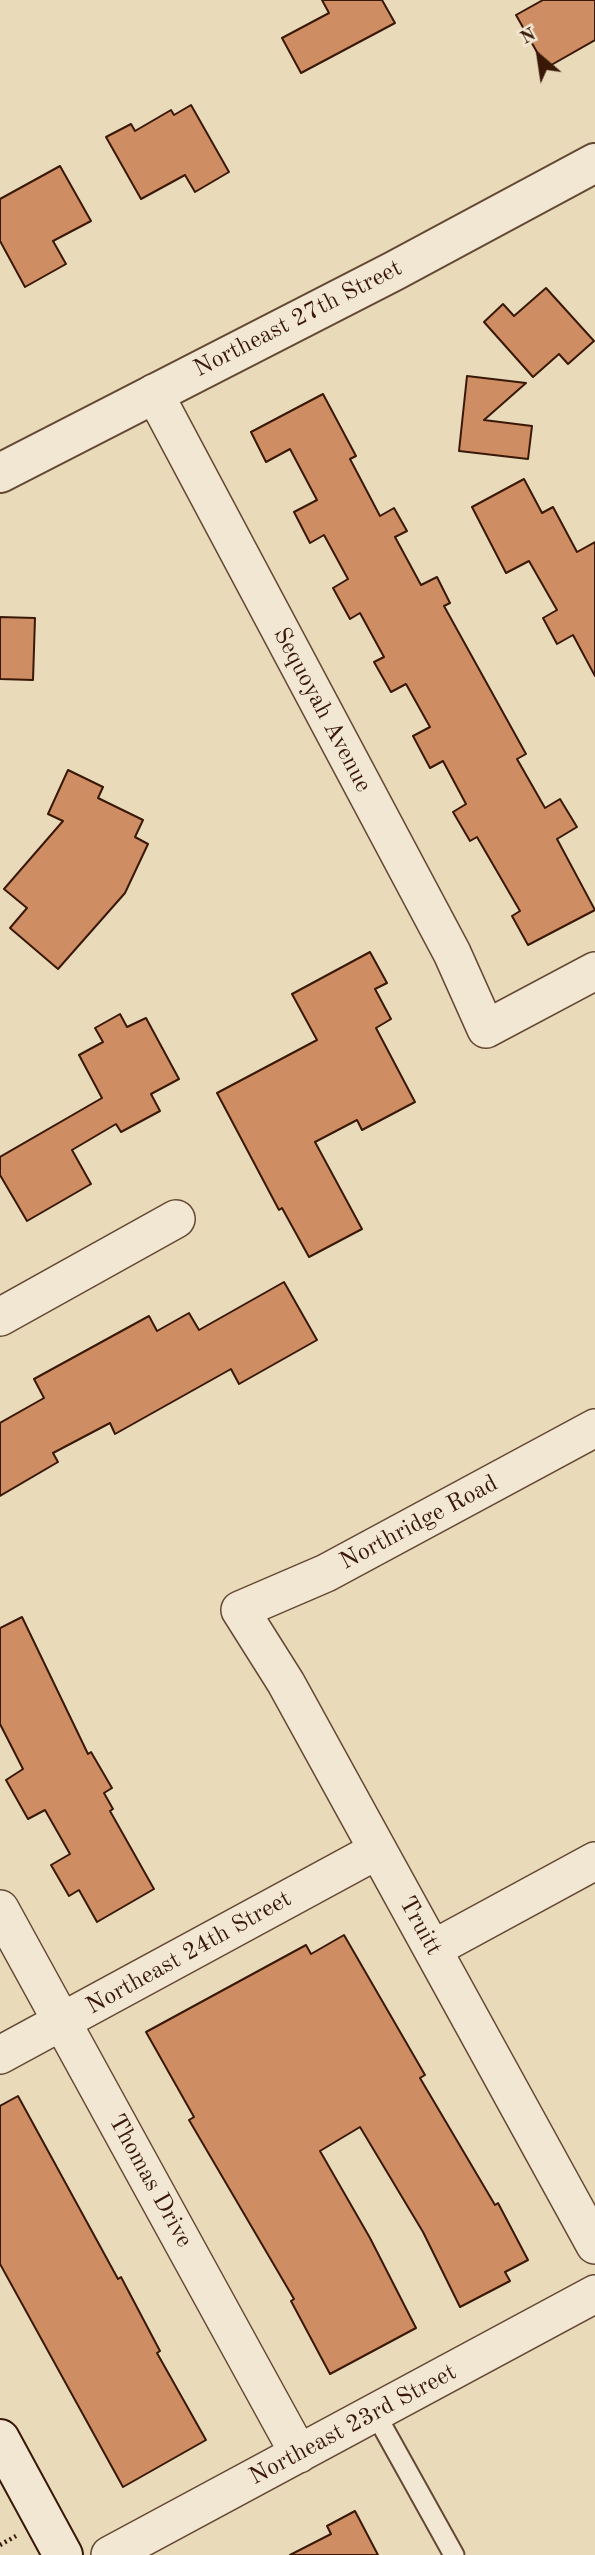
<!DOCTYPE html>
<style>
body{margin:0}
#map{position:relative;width:595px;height:2555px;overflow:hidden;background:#e9daba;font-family:"Old Standard TT",serif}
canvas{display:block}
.north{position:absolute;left:504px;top:21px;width:70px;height:70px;-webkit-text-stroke:5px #f1e7d2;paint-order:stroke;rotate:331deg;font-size:19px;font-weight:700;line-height:28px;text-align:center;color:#391808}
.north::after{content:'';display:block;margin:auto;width:24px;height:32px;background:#391808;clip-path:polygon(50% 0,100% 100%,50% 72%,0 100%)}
</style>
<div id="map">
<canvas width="595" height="2555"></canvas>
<div class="north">N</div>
</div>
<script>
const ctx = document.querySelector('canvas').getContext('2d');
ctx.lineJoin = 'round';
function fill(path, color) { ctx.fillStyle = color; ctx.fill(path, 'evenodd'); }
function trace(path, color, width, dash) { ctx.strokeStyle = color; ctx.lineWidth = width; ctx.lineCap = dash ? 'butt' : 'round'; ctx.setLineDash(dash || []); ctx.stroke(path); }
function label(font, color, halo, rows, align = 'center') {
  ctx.font = font + ' "Old Standard TT",serif'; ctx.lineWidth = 5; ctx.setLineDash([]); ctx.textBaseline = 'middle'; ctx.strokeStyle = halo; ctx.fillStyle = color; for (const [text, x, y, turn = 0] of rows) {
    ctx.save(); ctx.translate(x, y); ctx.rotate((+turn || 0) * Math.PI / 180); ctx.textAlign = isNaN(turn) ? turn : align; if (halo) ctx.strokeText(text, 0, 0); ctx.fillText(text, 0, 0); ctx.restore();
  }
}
const building = new Path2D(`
 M 322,0 L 382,0 L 395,23 L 301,73 L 282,38 L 329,13 Z
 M 543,0 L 595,0 L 595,40 L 546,68 L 516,15 Z
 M 191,105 L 229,172 L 195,192 L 185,175 L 141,199 L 106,137 L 131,124 L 135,131 L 171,110 L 174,115 Z
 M 60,166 L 91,221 L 53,241 L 66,264 L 25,287 L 0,241 L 0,199 Z
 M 546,288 L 594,341 L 568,364 L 559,354 L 533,377 L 484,322 L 503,304 L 514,316 Z
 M 467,376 L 526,383 L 484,420 L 532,426 L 528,459 L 459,451 Z
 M 323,394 L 356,456 L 350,459 L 380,516 L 394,508 L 407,531 L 395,537 L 421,585 L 437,577 L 450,603 L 444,606 L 526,754 L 517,759 L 545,808 L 560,799 L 577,827 L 557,839 L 595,910 L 528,945 L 512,916 L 520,911 L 477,837 L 470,841 L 453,812 L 466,804 L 443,761 L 430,768 L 413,736 L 430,727 L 406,684 L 391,692 L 374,662 L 384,657 L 360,613 L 350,619 L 333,588 L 348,579 L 324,535 L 310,543 L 294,512 L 317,500 L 290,449 L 266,462 L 251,432 Z
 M 524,479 L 542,513 L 553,507 L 577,552 L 595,542 L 595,676 L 573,635 L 557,644 L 543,618 L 557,610 L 529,561 L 506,573 L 472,507 Z
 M 0,617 L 35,618 L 33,680 L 0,679 Z
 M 68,770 L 103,787 L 98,798 L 143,820 L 135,837 L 148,844 L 125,893 L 58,969 L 10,928 L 27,908 L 4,889 L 63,821 L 48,814 Z
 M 370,952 L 387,983 L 375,989 L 391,1019 L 376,1028 L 415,1102 L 362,1130 L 357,1120 L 315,1142 L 362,1229 L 309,1257 L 282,1208 L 279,1210 L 217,1093 L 317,1040 L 292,994 Z
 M 120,1014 L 127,1027 L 146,1018 L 179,1079 L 151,1094 L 160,1111 L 121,1132 L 116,1124 L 72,1150 L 91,1184 L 27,1221 L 0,1175 L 0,1157 L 102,1098 L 79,1055 L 103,1042 L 95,1028 Z
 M 284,1282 L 317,1340 L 239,1384 L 231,1369 L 115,1434 L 110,1423 L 53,1453 L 58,1462 L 0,1496 L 0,1423 L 44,1398 L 34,1379 L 149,1316 L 157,1331 L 189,1313 L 199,1330 Z
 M 22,1617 L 88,1754 L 91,1752 L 112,1788 L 104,1793 L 113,1809 L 110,1811 L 154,1889 L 97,1922 L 79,1890 L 69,1896 L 51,1865 L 70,1854 L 45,1810 L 28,1819 L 6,1780 L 23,1769 L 0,1724 L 0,1628 Z
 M 344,1935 L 425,2075 L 420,2078 L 495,2205 L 498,2203 L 528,2260 L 505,2272 L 510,2281 L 460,2307 L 423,2232 L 360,2127 L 320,2151 L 370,2238 L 416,2328 L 330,2374 L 291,2301 L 294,2299 L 189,2120 L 194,2117 L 146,2032 L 306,1945 L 311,1954 Z
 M 18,2096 L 118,2279 L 121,2277 L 160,2351 L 157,2353 L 206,2440 L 123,2487 L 0,2264 L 0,2106 Z
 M 355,2511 L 378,2555 L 290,2555 L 331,2534 L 327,2526 Z`);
const path = new Path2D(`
 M 0,2545 L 16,2536`);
const service = new Path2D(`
 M 375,2413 L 454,2555`);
const minor = new Path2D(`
 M 154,393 L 452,953 L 486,1029 L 595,971
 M 0,1317 L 176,1219
 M 595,1428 L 326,1573 L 240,1610 L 286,1683 L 595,2245
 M 0,1909 L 299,2454
 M 433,1949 L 595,1861
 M 0,2055 L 378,1850
 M 110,2555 L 595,2294`);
const tertiary = new Path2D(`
 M 0,473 L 394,271 L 595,163`);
const secondary = new Path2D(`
 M 0,2439 L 63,2555`);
const streetNames = [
 ["Northeast 27th Street",298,319,-27],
 ["Sequoyah Avenue",322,710,62],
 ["Northridge Road",419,1523,-28],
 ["Truitt",420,1926,61],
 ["Northeast 24th Street",189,1953,-29],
 ["Thomas Drive",150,2181,61],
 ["Northeast 23rd Street",353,2425,-28]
];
fill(building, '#ce8d62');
trace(building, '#391808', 2);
trace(service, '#654834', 23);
trace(minor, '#654834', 40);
trace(tertiary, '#654834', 42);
trace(secondary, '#391808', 42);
trace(path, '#391808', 4.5, [2, 3.5]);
trace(service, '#f1e7d2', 19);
trace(minor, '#f1e7d2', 37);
trace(tertiary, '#f1e7d2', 38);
trace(secondary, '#f1e7d2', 38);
label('24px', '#391808', '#f1e7d2', streetNames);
</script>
